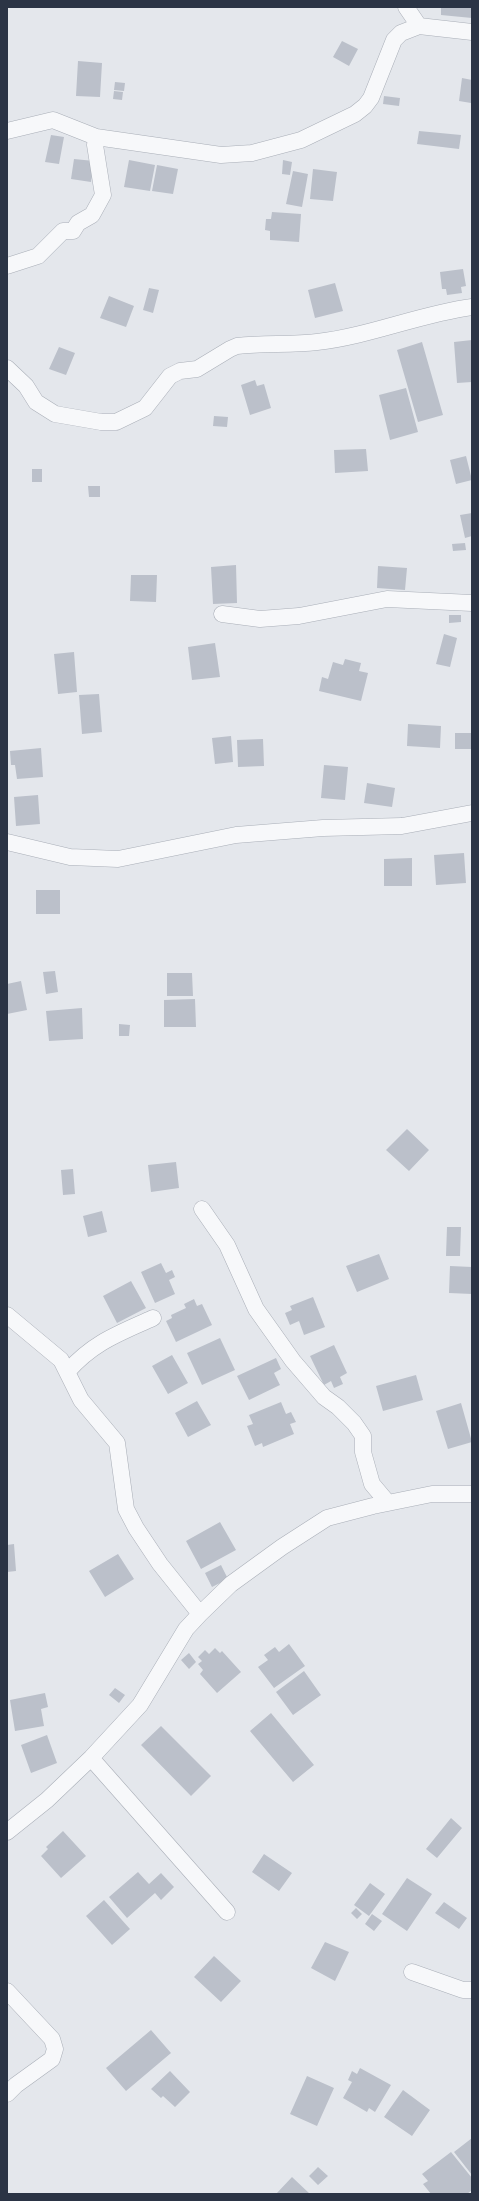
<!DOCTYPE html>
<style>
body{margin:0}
#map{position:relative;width:479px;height:2201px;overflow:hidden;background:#e4e7ec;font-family:"Varela Round",sans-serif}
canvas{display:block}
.frame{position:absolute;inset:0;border:8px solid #2b3445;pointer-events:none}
</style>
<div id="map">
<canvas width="479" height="2201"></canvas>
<div class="frame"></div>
</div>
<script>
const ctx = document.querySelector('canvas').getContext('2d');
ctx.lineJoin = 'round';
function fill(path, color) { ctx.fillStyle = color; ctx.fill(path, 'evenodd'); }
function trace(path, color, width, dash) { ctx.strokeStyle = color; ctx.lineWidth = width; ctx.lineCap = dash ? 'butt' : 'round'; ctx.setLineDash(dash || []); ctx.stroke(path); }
const building = new Path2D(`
 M 441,7 L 472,7 L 472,18 L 441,15 Z
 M 342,41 L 358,49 L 349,66 L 333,57 Z
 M 78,61 L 102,63 L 100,97 L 76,96 Z
 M 462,78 L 472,80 L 471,103 L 459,101 Z
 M 115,82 L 125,83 L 124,91 L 114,90 Z
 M 114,91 L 123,92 L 122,100 L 113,99 Z
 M 384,96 L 400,98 L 399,106 L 383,104 Z
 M 419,131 L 461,135 L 459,149 L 417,144 Z
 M 51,135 L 64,137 L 59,164 L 45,162 Z
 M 74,159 L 94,161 L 91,182 L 71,179 Z
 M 129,160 L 155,165 L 150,191 L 124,187 Z
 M 283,160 L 292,162 L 290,175 L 282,174 Z
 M 157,165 L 178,169 L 173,194 L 152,191 Z
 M 313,169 L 337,172 L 333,201 L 310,199 Z
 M 293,171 L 308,174 L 302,207 L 286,204 Z
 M 272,212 L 301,214 L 299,242 L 270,240 L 270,231 L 265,230 L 266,219 L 271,219 Z
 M 463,269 L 466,286 L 461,287 L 462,293 L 447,295 L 446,289 L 442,289 L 440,272 Z
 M 335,283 L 343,311 L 315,318 L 308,290 Z
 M 149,288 L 159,290 L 153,313 L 143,310 Z
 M 109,296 L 134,306 L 126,327 L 100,318 Z
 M 472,340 L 472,382 L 457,383 L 454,342 Z
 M 422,342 L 443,415 L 418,422 L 397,350 Z
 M 59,347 L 75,353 L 66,375 L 49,369 Z
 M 255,380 L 257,386 L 264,384 L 271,408 L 250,415 L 241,385 Z
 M 406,388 L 418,432 L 390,440 L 379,395 Z
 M 214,416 L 228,417 L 227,427 L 213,426 Z
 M 366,449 L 368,471 L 335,473 L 334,450 Z
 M 466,456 L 472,480 L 456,484 L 450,460 Z
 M 32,469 L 42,469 L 42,482 L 32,482 Z
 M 88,486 L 100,486 L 100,497 L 89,497 Z
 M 472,513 L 472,536 L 465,538 L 460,515 Z
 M 465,543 L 466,550 L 453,551 L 452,544 Z
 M 236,565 L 237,603 L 213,604 L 211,567 Z
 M 378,566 L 407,568 L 405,590 L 377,588 Z
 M 131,575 L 157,575 L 156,602 L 130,601 Z
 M 449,615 L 461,615 L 461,622 L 449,623 Z
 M 444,634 L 457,638 L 450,667 L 436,664 Z
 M 215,643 L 220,677 L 192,680 L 188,647 Z
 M 74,652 L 77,692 L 58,694 L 54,654 Z
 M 345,659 L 361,663 L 359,671 L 368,673 L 361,701 L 319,691 L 322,677 L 328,679 L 333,662 L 343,665 Z
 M 99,694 L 102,732 L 82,734 L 79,695 Z
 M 408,724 L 441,726 L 440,748 L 407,746 Z
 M 455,733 L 472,733 L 472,749 L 455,749 Z
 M 231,736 L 233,762 L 215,764 L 212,738 Z
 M 263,739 L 264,766 L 238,767 L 237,740 Z
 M 41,748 L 43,777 L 17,779 L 15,765 L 11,765 L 10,751 Z
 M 324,765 L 348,767 L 345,800 L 321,798 Z
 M 367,783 L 395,788 L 392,807 L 364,803 Z
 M 38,795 L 40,824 L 16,826 L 14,797 Z
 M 464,853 L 466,883 L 436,885 L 434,855 Z
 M 412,858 L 412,886 L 384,886 L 384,859 Z
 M 36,890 L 60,890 L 60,914 L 36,914 Z
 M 55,971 L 58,992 L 46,994 L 43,972 Z
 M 167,973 L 192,973 L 193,996 L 167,996 Z
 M 21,981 L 27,1010 L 7,1014 L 7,984 Z
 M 195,999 L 196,1027 L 164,1027 L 164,1000 Z
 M 82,1008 L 83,1039 L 49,1041 L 46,1011 Z
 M 119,1024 L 130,1025 L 129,1036 L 119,1036 Z
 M 407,1129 L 429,1150 L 409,1171 L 386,1150 Z
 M 176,1162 L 179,1188 L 151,1192 L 148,1165 Z
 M 73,1169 L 75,1194 L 63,1195 L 61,1170 Z
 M 102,1211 L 107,1232 L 88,1237 L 83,1216 Z
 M 447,1227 L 461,1227 L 460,1256 L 446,1256 Z
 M 379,1254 L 389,1279 L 357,1292 L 346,1266 Z
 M 161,1263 L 166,1273 L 172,1270 L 175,1277 L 169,1280 L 175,1294 L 155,1303 L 141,1272 Z
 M 450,1266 L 472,1267 L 472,1294 L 449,1293 Z
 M 131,1281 L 146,1308 L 117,1323 L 103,1296 Z
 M 313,1297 L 325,1327 L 304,1335 L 299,1321 L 290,1325 L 285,1313 L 292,1310 L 290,1306 Z
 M 194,1299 L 197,1306 L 202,1304 L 212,1325 L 176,1342 L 166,1321 L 172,1318 L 171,1315 L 186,1308 L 184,1304 Z
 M 220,1338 L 235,1370 L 202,1385 L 187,1353 Z
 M 334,1345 L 347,1373 L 340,1377 L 343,1384 L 334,1388 L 331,1381 L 324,1385 L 310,1356 Z
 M 172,1355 L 188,1383 L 168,1394 L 152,1366 Z
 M 276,1358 L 281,1369 L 274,1373 L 280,1385 L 249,1400 L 237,1376 Z
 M 416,1375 L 423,1400 L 383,1411 L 376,1386 Z
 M 197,1401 L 211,1425 L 188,1437 L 175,1413 Z
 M 281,1402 L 286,1414 L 291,1412 L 296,1422 L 290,1424 L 294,1434 L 263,1447 L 262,1443 L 255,1446 L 247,1426 L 253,1424 L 249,1415 Z
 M 461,1403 L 472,1442 L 448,1449 L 436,1411 Z
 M 220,1522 L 236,1550 L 201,1569 L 186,1541 Z
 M 14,1544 L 16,1571 L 7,1572 L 7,1545 Z
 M 118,1554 L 134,1579 L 105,1597 L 89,1571 Z
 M 221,1565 L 228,1579 L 212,1587 L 205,1573 Z
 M 289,1644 L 305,1666 L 274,1688 L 258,1667 L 268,1660 L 264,1655 L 275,1647 L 279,1652 Z
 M 215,1648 L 220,1653 L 222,1651 L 241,1672 L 217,1693 L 200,1674 L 203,1670 L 198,1664 L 202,1661 L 198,1657 L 205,1650 L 209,1654 Z
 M 189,1653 L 196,1662 L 189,1669 L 181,1660 Z
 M 304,1671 L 321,1695 L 293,1715 L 276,1692 Z
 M 115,1688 L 125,1695 L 119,1703 L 109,1695 Z
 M 45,1693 L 48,1707 L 41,1709 L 44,1726 L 15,1731 L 10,1700 Z
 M 271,1713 L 314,1765 L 293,1782 L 250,1731 Z
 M 161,1726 L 211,1776 L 191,1796 L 141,1745 Z
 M 47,1735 L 57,1763 L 31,1773 L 21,1745 Z
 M 451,1818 L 462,1828 L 437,1858 L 426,1849 Z
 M 63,1831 L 86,1856 L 61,1878 L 41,1856 L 48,1849 L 46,1847 Z
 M 264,1854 L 292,1873 L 279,1891 L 252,1872 Z
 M 138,1872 L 149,1884 L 161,1873 L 174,1887 L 161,1900 L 155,1893 L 127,1918 L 109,1897 Z
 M 407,1878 L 432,1894 L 407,1931 L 382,1914 Z
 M 370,1883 L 385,1894 L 369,1916 L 354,1905 Z
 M 104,1900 L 130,1929 L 112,1945 L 86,1916 Z
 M 444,1902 L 467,1918 L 459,1929 L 435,1913 Z
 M 356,1908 L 362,1914 L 357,1919 L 351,1913 Z
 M 372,1914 L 382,1921 L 374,1931 L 365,1924 Z
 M 325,1942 L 349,1952 L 335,1981 L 311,1968 Z
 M 214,1956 L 241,1981 L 221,2002 L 194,1977 Z
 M 151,2030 L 171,2053 L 126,2091 L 106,2068 Z
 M 360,2068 L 391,2085 L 375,2112 L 369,2108 L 367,2112 L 343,2098 L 352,2082 L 348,2080 L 352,2071 L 357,2074 Z
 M 170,2071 L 190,2092 L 175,2107 L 163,2096 L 161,2098 L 151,2089 Z
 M 307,2076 L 334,2088 L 317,2126 L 290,2114 Z
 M 403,2090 L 430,2110 L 412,2136 L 384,2117 Z
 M 472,2138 L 472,2175 L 454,2152 Z
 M 451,2152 L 472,2178 L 472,2190 L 467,2194 L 431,2194 L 423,2184 L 428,2181 L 422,2174 Z
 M 318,2167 L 328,2176 L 318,2185 L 309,2176 Z
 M 292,2177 L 310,2194 L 276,2194 Z`);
const minor = new Path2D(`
 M 406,7 L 419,26
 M 7,131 L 53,120 L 96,137 L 221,155 L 252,153 L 301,140 L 355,114 L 365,106 L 371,98 L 394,40 L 401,33 L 419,26 L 472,32
 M 7,266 L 38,256 L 63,231 L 73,231 L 78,223 L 92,215 L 103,195 L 95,145 L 96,137
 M 7,368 L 26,386 L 36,402 L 55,414 L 101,422 L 116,422 L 145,408 L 170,376 L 180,371 L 197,369 L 230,349 L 237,346 C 264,343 291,345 317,342 C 370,336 420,314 472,307
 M 222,614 L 260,619 L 299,616 L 387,599 L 472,603
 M 7,842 L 70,857 L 118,859 L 236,835 L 323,828 L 402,826 L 472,813
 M 202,1209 L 227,1245 L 256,1309 L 293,1361 L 324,1397 L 338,1407 L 354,1423 L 363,1436 L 363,1452 L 372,1484 L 388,1503
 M 7,1315 L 61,1360 L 81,1400 L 117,1443 L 126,1509 L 136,1528 L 160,1564 L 200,1614
 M 68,1371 C 94,1342 118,1334 153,1318
 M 91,1758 L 227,1912
 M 7,1832 L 47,1800 L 91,1758 L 140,1705 L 186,1629 L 200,1614 L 231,1584 L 282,1547 L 327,1518 L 373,1506 L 432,1494 L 472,1494
 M 412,1972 L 463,1990 L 472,1990
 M 7,1991 L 52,2039 L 55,2049 L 52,2059 L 16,2085 L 7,2094`);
fill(building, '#bbc0ca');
trace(minor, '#a9aeb7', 17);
trace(minor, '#f7f8fa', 16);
</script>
